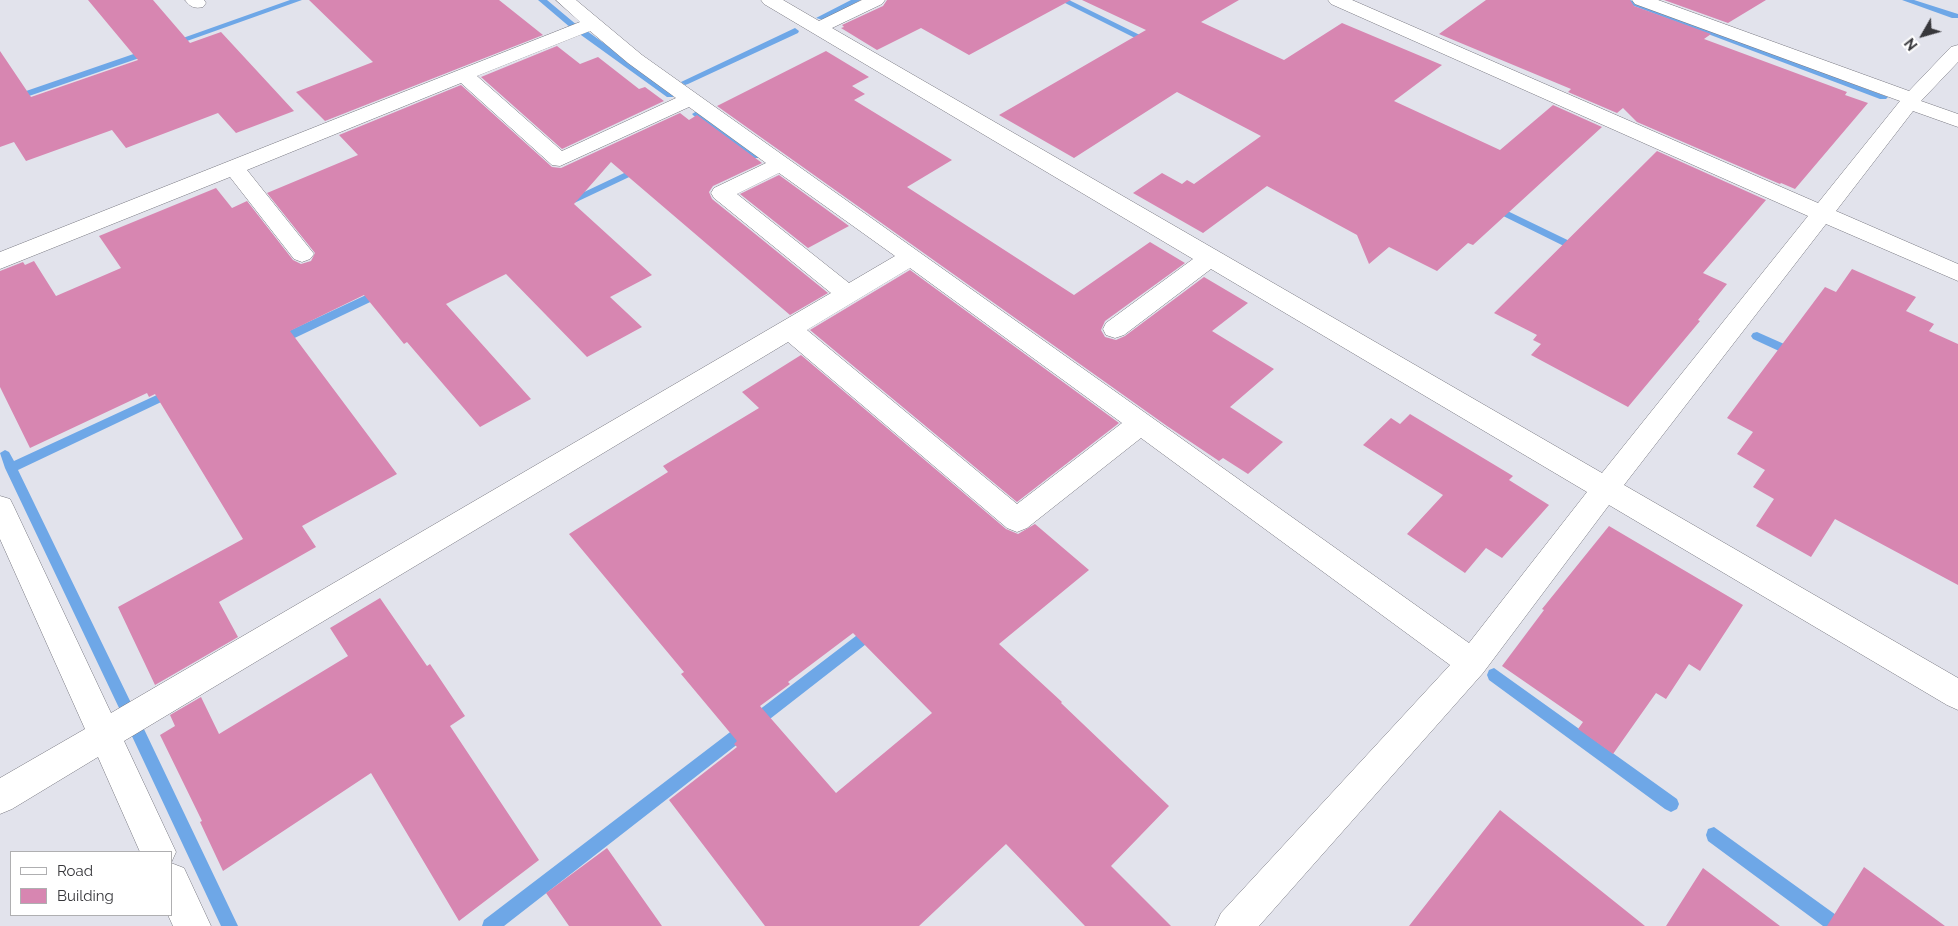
<!DOCTYPE html>
<style>
body{margin:0}
#map{position:relative;width:1958px;height:926px;overflow:hidden;background:#e2e3ec;font-family:Raleway,sans-serif}
canvas{display:block}
.legend{position:absolute;left:10px;top:851px;width:162px;height:65px;box-sizing:border-box;background:#fff;border:1px solid #afafb1;margin:0;padding:6px 9px;list-style:none;font-size:15px;color:#37373b}
.legend li{display:flex;align-items:center;gap:10px;height:25px}
.legend b{width:25px;border:1px solid #afafb1}
.north{position:absolute;left:1898px;top:10px;width:50px;height:50px;-webkit-text-stroke:4px #fff;paint-order:stroke;rotate:232deg;font-size:14px;font-weight:700;line-height:20px;text-align:center;color:#37373b}
.north::after{content:'';display:block;margin:auto;width:18px;height:22px;background:#37373b;clip-path:polygon(50% 0,100% 100%,50% 72%,0 100%)}
</style>
<div id="map">
<canvas width="1958" height="926"></canvas>
<ul class="legend">
<li><b style="height:6px;background:#fff"></b>Road</li>
<li><b style="height:14px;background:#d786b1"></b>Building</li>
</ul>
<div class="north">N</div>
</div>
<script>
const ctx = document.querySelector('canvas').getContext('2d');
ctx.lineJoin = 'round';
function fill(path, color) { ctx.fillStyle = color; ctx.fill(path, 'evenodd'); }
function trace(path, color, width, dash) { ctx.strokeStyle = color; ctx.lineWidth = width; ctx.lineCap = dash ? 'butt' : 'round'; ctx.setLineDash(dash || []); ctx.stroke(path); }
const stream = new Path2D(`
 M 290,0 L 302,0 L 173,46 L 166,44 Z
 M 538,0 L 547,0 L 578,26 L 571,28 Z
 M 851,0 L 861,0 L 823,20 L 816,18 Z
 M 1059,0 L 1069,0 L 1154,42 L 1147,44 Z
 M 1618,0 L 1630,0 L 1888,97 L 1886,99 L 1880,99 Z
 M 1902,0 L 1914,0 L 1958,14 L 1958,18 L 1952,18 Z
 M 795,28 L 799,31 L 798,33 L 688,84 L 685,85 L 681,82 Z
 M 581,31 L 587,31 L 673,93 L 673,97 L 667,97 L 581,35 Z
 M 151,48 L 155,51 L 154,53 L 0,106 L 0,100 Z
 M 697,111 L 760,154 L 760,158 L 754,158 L 694,116 L 692,114 Z
 M 641,165 L 646,168 L 644,170 L 570,205 L 566,206 L 561,203 Z
 M 1493,204 L 1584,248 L 1585,250 L 1584,252 L 1576,252 L 1489,209 L 1489,205 Z
 M 381,288 L 385,289 L 386,292 L 385,295 L 282,344 L 278,345 L 272,341 L 274,338 Z
 M 1757,332 L 1800,351 L 1802,354 L 1800,357 L 1792,357 L 1753,339 L 1751,336 L 1753,333 Z
 M 172,388 L 176,389 L 178,392 L 176,395 L 18,470 L 132,705 L 130,710 L 125,712 L 120,710 L 5,468 L 0,453 L 5,450 L 9,452 L 14,461 Z
 M 874,624 L 879,626 L 881,630 L 879,634 L 504,926 L 482,926 L 484,920 L 869,626 Z
 M 1494,668 L 1677,799 L 1679,804 L 1677,809 L 1671,812 L 1665,809 L 1489,680 L 1487,675 L 1489,670 Z
 M 138,725 L 143,727 L 238,926 L 221,926 L 130,732 L 133,727 Z
 M 1714,827 L 1843,920 L 1845,926 L 1823,926 L 1708,841 L 1706,835 L 1708,829 Z`);
const building = new Path2D(`
 M 88,0 L 153,0 L 190,43 L 221,32 L 294,111 L 236,133 L 218,113 L 126,148 L 112,130 L 26,161 L 14,142 L 0,147 L 0,51 L 31,97 L 138,60 Z
 M 309,0 L 499,0 L 543,35 L 325,121 L 296,92 L 373,62 Z
 M 887,0 L 1071,0 L 969,55 L 921,28 L 877,50 L 841,28 L 844,27 L 842,25 L 883,6 Z
 M 1082,0 L 1239,0 L 1201,22 L 1284,60 L 1342,23 L 1442,65 L 1394,101 L 1500,150 L 1553,105 L 1602,127 L 1473,245 L 1468,243 L 1437,271 L 1389,247 L 1369,264 L 1357,235 L 1267,186 L 1203,233 L 1133,193 L 1162,173 L 1182,184 L 1187,180 L 1194,184 L 1261,136 L 1177,92 L 1074,158 L 999,115 L 1146,30 Z
 M 1486,0 L 1630,0 L 1634,6 L 1711,34 L 1704,39 L 1847,92 L 1845,95 L 1868,103 L 1795,189 L 1781,183 L 1780,184 L 1637,122 L 1623,108 L 1617,113 L 1568,92 L 1571,89 L 1439,34 Z
 M 1664,0 L 1766,0 L 1728,23 Z
 M 557,46 L 580,64 L 598,57 L 639,89 L 645,87 L 664,101 L 562,149 L 481,77 Z
 M 826,51 L 869,77 L 852,86 L 865,94 L 854,100 L 952,160 L 907,187 L 1074,295 L 1150,242 L 1185,263 L 1105,321 L 1101,330 L 1105,337 L 1116,340 L 1125,336 L 1204,277 L 1248,303 L 1212,331 L 1274,369 L 1230,407 L 1283,442 L 1248,474 L 1223,458 L 1219,461 L 1167,426 L 717,106 Z
 M 461,85 L 552,167 L 561,168 L 680,113 L 689,120 L 697,115 L 762,163 L 713,186 L 709,192 L 712,199 L 828,293 L 790,315 L 611,162 L 574,204 L 652,275 L 610,297 L 642,327 L 587,357 L 506,274 L 446,304 L 531,399 L 480,427 L 407,342 L 404,344 L 364,295 L 290,331 L 397,474 L 302,526 L 316,547 L 219,602 L 238,637 L 155,685 L 118,607 L 243,539 L 155,394 L 149,397 L 147,393 L 30,448 L 0,387 L 0,271 L 23,262 L 25,265 L 34,261 L 56,296 L 121,268 L 99,236 L 216,188 L 232,208 L 247,201 L 293,260 L 301,264 L 311,261 L 315,253 L 267,193 L 358,155 L 339,135 Z
 M 1657,151 L 1766,200 L 1703,273 L 1727,284 L 1698,320 L 1700,321 L 1628,407 L 1531,355 L 1541,344 L 1533,340 L 1537,335 L 1494,313 Z
 M 779,175 L 849,226 L 808,248 L 740,194 Z
 M 1852,269 L 1916,297 L 1906,311 L 1934,324 L 1929,331 L 1958,344 L 1958,585 L 1835,519 L 1811,557 L 1756,526 L 1774,499 L 1753,487 L 1765,470 L 1737,454 L 1753,432 L 1727,418 L 1825,287 L 1836,292 Z
 M 910,270 L 1119,423 L 1017,502 L 810,330 Z
 M 801,355 L 1006,529 L 1018,534 L 1035,524 L 1089,570 L 999,644 L 1062,702 L 1061,703 L 1169,806 L 1111,866 L 1171,926 L 1085,926 L 1006,844 L 919,926 L 765,926 L 669,800 L 737,747 L 734,744 L 737,741 L 681,674 L 684,672 L 569,534 L 668,472 L 663,466 L 759,408 L 742,392 ZM 853,633 L 932,713 L 836,793 L 760,706 L 790,684 L 788,682 Z
 M 1410,414 L 1513,476 L 1509,480 L 1549,505 L 1502,558 L 1486,548 L 1465,573 L 1407,534 L 1443,495 L 1363,445 L 1391,418 L 1400,424 Z
 M 1609,526 L 1743,605 L 1700,671 L 1689,664 L 1666,699 L 1656,693 L 1613,754 L 1578,729 L 1583,722 L 1502,666 L 1544,610 L 1542,609 Z
 M 380,598 L 427,666 L 430,664 L 465,716 L 450,726 L 539,860 L 459,921 L 371,773 L 223,871 L 200,822 L 202,821 L 160,735 L 175,726 L 170,715 L 201,697 L 219,734 L 348,656 L 330,628 Z
 M 1500,810 L 1645,926 L 1409,926 Z
 M 607,848 L 662,926 L 569,926 L 546,893 Z
 M 1864,867 L 1945,926 L 1827,926 Z
 M 1703,868 L 1780,926 L 1666,926 Z`);
const minor = new Path2D(`
 M 185,0 L 204,0 L 206,3 L 203,7 C 195,9 190,7 185,0 Z
 M 556,0 L 576,0 L 642,55 L 1469,643 L 1587,492 L 1211,269 L 1124,335 L 1115,338 L 1106,335 L 1103,329 L 1106,323 L 1193,259 L 764,4 L 761,0 L 783,0 L 819,21 L 862,0 L 885,0 L 882,4 L 832,28 L 1602,473 L 1808,216 L 1331,4 L 1328,0 L 1352,0 L 1818,203 L 1900,101 L 1635,4 L 1632,0 L 1658,0 L 1909,91 L 1951,47 L 1958,45 L 1958,62 L 1921,101 L 1958,114 L 1958,127 L 1913,111 L 1836,211 L 1958,264 L 1958,281 L 1826,224 L 1624,485 L 1958,678 L 1958,710 L 1947,705 L 1609,505 L 1483,673 L 1259,926 L 1215,926 L 1221,913 L 1450,665 L 1141,438 L 1027,528 L 1017,532 L 1007,528 L 788,342 L 124,741 L 176,852 L 171,863 L 171,852 L 140,852 L 98,757 L 12,809 L 0,814 L 0,778 L 85,729 L 0,539 L 0,496 L 10,499 L 14,507 L 111,713 L 831,293 L 714,198 L 711,193 L 714,188 L 766,163 L 689,107 L 560,166 L 552,165 L 461,83 L 247,170 L 310,249 L 314,254 L 310,259 L 302,262 L 294,259 L 230,177 L 0,269 L 0,252 L 580,22 ZM 590,31 L 628,63 L 676,98 L 562,151 L 477,76 ZM 779,173 L 895,256 L 849,283 L 737,194 ZM 910,268 L 1122,423 L 1017,504 L 807,330 Z
 M 171,863 L 184,868 L 211,926 L 173,926 L 168,915 L 171,915 Z`);
fill(stream, '#6ea7e7');
fill(building, '#d786b1');
trace(minor, '#787881', 1);
fill(minor, '#fff');
</script>
